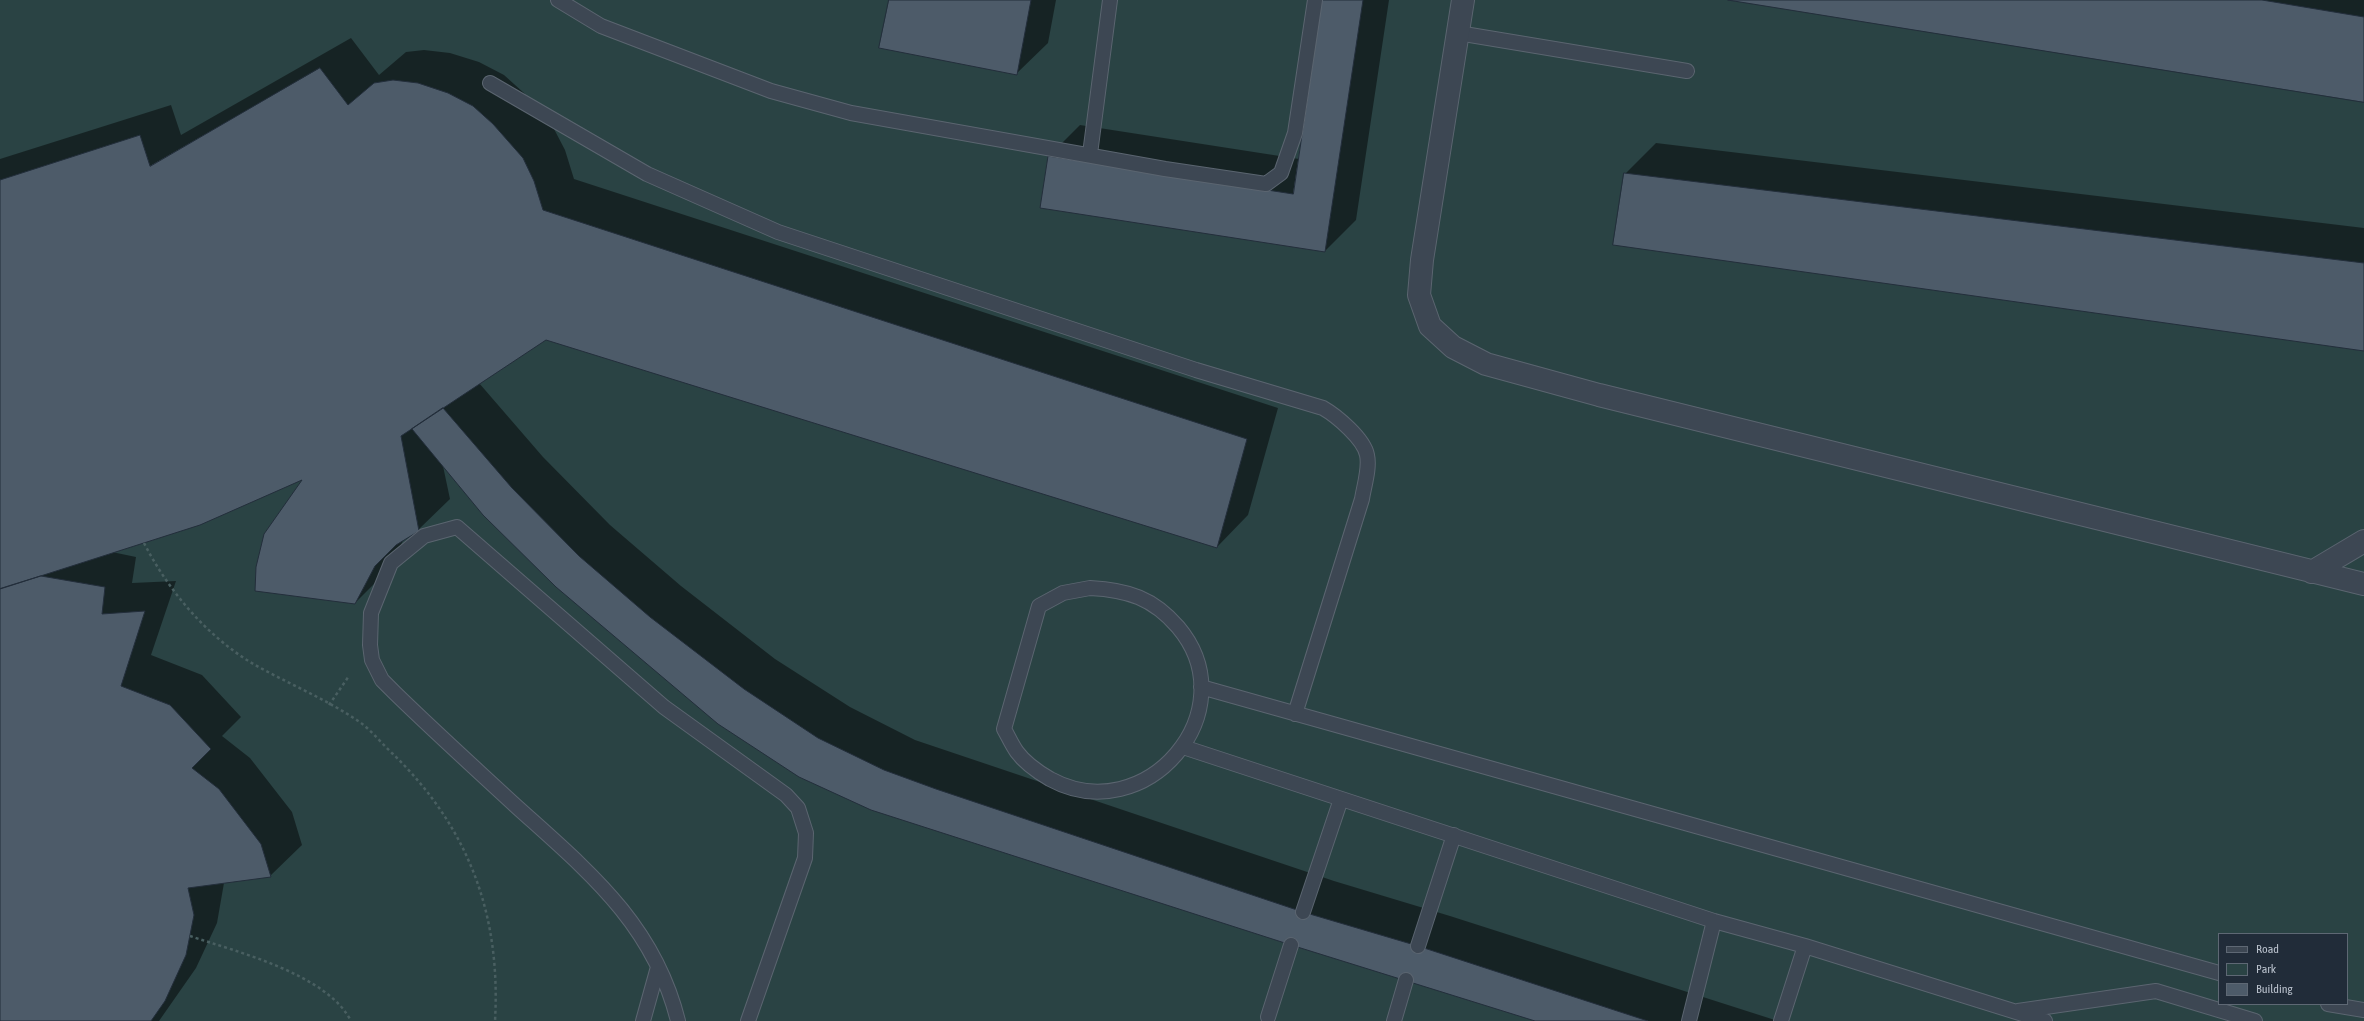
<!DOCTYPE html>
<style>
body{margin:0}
#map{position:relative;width:2364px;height:1021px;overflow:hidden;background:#283543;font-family:"Asap Condensed",sans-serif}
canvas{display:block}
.legend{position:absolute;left:2218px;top:933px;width:130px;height:72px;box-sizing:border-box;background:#212c39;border:1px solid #5e6874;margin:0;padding:5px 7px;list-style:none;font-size:12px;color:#bac2cd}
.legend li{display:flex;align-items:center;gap:8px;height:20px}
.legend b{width:20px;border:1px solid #5e6874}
</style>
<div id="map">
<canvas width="2364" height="1021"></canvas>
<ul class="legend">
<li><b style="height:5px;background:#3d4753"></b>Road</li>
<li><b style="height:11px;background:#2a4344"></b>Park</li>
<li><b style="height:11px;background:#4d5b69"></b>Building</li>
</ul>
</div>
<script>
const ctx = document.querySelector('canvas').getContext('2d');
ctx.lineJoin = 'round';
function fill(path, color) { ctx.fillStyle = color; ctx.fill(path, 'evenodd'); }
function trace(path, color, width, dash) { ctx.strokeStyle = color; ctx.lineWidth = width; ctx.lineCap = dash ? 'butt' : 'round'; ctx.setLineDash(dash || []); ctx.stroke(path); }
const green = new Path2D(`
 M 0,0 L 2364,0 L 2364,1021 L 0,1021 ZM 2219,934 L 2347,934 L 2347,1004 L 2219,1004 Z`);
const shadow = new Path2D(`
 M 890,0 L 1056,0 L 1048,43 L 1016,74 Z
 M 1323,0 L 1389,0 L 1356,220 L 1325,251 L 1042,207 L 1049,156 L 1080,125 L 1299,159 Z
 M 1734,0 L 2364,0 L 2364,101 Z
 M 351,38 L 379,75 L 406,52 L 424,50 L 450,53 L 479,62 L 504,75 L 524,93 L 553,127 L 565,150 L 574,179 L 1278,408 L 1248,515 L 1217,547 L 546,339 L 479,383 L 543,457 L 610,525 L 681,586 L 775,659 L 850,707 L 915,740 L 1334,881 L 1450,916 L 1778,1021 L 1539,1021 L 931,829 L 443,466 L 450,499 L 418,530 L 404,539 L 386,572 L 355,603 L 304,478 L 112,552 L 136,557 L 132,583 L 176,581 L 151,655 L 202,675 L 241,717 L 222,736 L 250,758 L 292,812 L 302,845 L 270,876 L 224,883 L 217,923 L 196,968 L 159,1021 L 0,1021 L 0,159 L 171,105 L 181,135 Z
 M 1656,143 L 2364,228 L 2364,350 L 1625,174 Z`);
const building = new Path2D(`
 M 889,0 L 1031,0 L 1017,75 L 879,48 Z
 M 1322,0 L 1363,0 L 1325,252 L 1040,208 L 1048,156 L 1293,194 Z
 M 1728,0 L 2262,0 L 2364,17 L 2364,102 Z
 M 320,68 L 348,105 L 374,83 L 393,80 L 418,83 L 448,93 L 473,106 L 493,124 L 523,158 L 534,181 L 543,210 L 1247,439 L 1217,548 L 546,340 L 401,436 L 419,531 L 396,545 L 375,566 L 355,604 L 255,591 L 256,567 L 264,534 L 302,480 L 200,525 L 0,589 L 0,180 L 140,135 L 150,166 Z
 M 1624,173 L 2364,263 L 2364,351 L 1613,245 Z
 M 443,408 L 512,488 L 579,556 L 650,617 L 744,689 L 818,738 L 884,770 L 936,789 L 1303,912 L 1418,946 L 1648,1021 L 1535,1021 L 1291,945 L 871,810 L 799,777 L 718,724 L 556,587 L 483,515 L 412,429 Z
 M 41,576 L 105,587 L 102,614 L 145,611 L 121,686 L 170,705 L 211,749 L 192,768 L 219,789 L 261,844 L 271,877 L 188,888 L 194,915 L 186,955 L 165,1001 L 151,1021 L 0,1021 L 0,589 Z`);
const path = new Path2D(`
 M 144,543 C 168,590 205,634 250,662 C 286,683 327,699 361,723 C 372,731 382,744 393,754 C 469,828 501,915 495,1021
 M 329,705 L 349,676
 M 190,936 C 237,952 327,974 351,1021`);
const lane = new Path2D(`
 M 558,0 L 601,26 L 771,91 L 851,113 L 1165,169 L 1266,184 L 1281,173 L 1295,133 L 1315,0
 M 1458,33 L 1687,71
 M 490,83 L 647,174 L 778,232 L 1196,370 L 1323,408 C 1337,416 1364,439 1367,455 C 1370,468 1364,486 1362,499 L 1295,714
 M 1090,154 L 1110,0
 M 1090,588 C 1128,590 1153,598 1178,627 C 1249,711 1145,831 1050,779 C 1038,772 1025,763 1017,752 C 1012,745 1008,736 1004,729 L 1039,606 L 1063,593 Z
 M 1201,687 L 2219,973
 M 1183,747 L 1714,921 L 1805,946 L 2045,1021
 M 1303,912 L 1341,799
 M 1418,946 L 1454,835
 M 2328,1004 L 2364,1010
 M 2018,1011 L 2156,991 L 2255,1021
 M 1268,1017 L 1291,945
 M 643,1021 L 658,967
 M 678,1021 C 654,924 588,871 517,807 C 476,769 435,732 395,693 L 382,680 L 372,660 L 370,645 L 371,613 L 391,563 L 424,536 L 457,527 L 664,707 L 786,795 L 798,808 L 806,833 L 805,858 L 748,1021
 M 1394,1021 L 1406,980
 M 1689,1021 L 1714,921
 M 1781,1021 L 1805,946`);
const street = new Path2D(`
 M 1463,0 L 1422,260 L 1419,295 L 1430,326 L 1453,347 L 1486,364 L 1599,395 L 2364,584
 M 2312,572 L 2364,541`);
fill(green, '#2a4344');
fill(shadow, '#0007');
fill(building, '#4d5b69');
trace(building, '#232e3b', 1);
trace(lane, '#5b6570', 16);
trace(street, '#5b6570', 24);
trace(path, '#495f61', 2.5, [3, 3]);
trace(lane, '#3d4753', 14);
trace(street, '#3d4753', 22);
</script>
